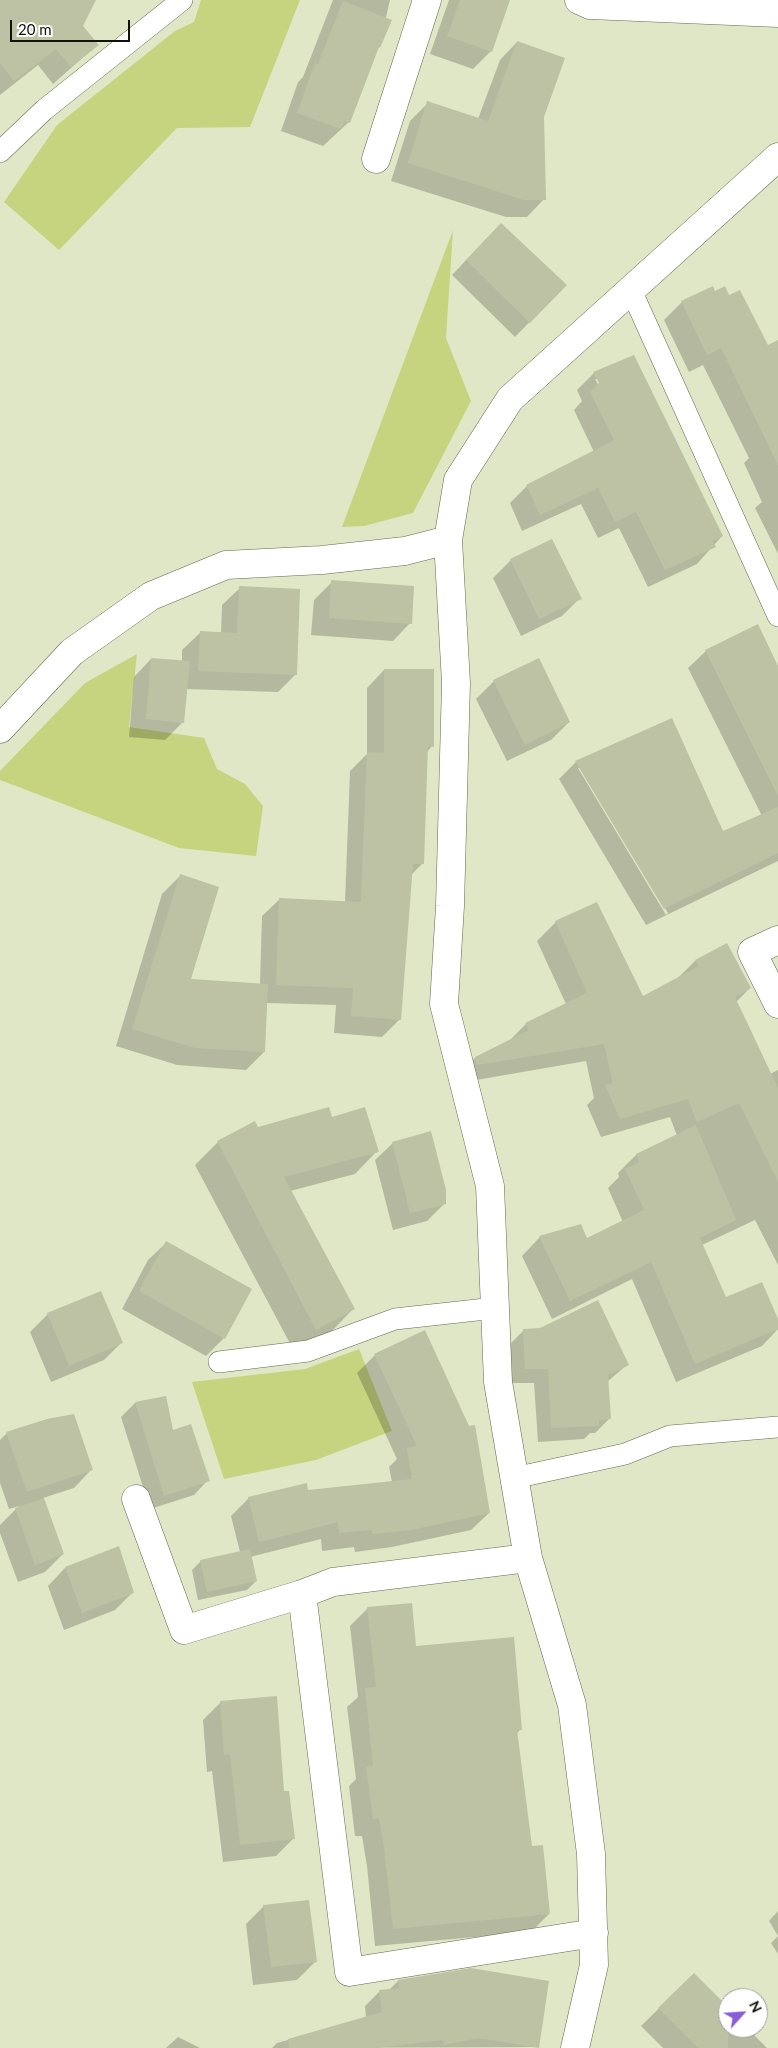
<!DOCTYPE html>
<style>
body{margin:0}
#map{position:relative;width:778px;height:2048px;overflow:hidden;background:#e0e7c7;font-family:Lato,sans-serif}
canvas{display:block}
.north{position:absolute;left:718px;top:1988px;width:50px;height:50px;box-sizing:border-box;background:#fff;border:1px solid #a0a19c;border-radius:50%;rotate:64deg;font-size:14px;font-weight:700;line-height:20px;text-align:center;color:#111308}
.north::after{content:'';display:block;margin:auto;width:18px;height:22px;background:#885ed8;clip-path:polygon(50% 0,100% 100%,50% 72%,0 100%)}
.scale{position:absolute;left:10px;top:20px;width:120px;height:22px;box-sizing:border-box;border:2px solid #111308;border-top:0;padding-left:6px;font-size:15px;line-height:18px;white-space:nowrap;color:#111308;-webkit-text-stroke:4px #fff;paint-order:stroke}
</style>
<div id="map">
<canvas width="778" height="2048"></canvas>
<div class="north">N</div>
<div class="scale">20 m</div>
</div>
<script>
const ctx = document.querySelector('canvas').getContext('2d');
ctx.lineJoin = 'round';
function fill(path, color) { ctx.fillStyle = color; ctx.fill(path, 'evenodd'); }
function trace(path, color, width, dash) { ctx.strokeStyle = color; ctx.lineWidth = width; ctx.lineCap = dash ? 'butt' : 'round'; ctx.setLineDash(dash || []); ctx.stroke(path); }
const green = new Path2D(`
 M 201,0 L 300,0 L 250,127 L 177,128 L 59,250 L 4,202 L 57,125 L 175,31 L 194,22 Z
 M 453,230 L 446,338 L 471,401 L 413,513 L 364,526 L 342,527 Z
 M 137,654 L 129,727 L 204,738 L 217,769 L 245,784 L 263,806 L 256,856 L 179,848 L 0,780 L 0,771 L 85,683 Z
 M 359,1349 L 392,1431 L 316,1460 L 224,1479 L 192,1382 L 305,1369 Z`);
const shadow = new Path2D(`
 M 0,0 L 95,0 L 82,26 L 97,45 L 53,84 L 38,65 L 0,95 Z
 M 333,0 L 390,0 L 379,47 L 376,51 L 349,122 L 323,146 L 281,131 L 298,82 L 303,77 Z
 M 449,0 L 509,0 L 491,51 L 473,69 L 430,54 Z
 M 517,42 L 542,116 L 544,199 L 527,217 L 506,217 L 391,181 L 410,121 L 428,103 L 478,119 L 500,60 Z
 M 486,239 L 566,285 L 515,337 L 452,275 Z
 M 715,292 L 729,297 L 767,346 L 778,342 L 778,554 L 755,508 L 762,502 L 744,463 L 749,458 L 703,365 L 689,372 L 664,320 L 682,302 Z
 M 594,373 L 722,536 L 697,564 L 648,587 L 619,528 L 598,538 L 581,504 L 522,531 L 510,503 L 527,486 L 594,452 L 574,410 L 582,401 L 577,390 ZM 595,379 L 598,379 L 601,390 Z
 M 511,560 L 580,598 L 562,616 L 521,636 L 493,578 Z
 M 332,582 L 410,623 L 393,641 L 311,635 L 314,600 Z
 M 240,588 L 295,675 L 278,692 L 186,689 L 183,722 L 165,740 L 129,737 L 134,677 L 151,659 L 182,662 L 182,650 L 200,633 L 221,634 L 222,605 Z
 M 706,651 L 778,668 L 778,861 L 646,925 L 559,779 L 576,762 L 722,832 L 762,816 L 688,668 ZM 578,768 L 581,768 L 668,913 L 666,915 Z
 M 384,670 L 432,746 L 427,752 L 422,864 L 411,875 L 400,1019 L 382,1037 L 334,1033 L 336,1005 L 266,1003 L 264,1052 L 246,1070 L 177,1065 L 116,1046 L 162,894 L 180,876 L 190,980 L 260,984 L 262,916 L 280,899 L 345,902 L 350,771 L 367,754 L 367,688 Z
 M 494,681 L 569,722 L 551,740 L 507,761 L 476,699 Z
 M 556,922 L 642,998 L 676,980 L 695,961 L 727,944 L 750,988 L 736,1002 L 770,1074 L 778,1070 L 778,1265 L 755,1220 L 702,1245 L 725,1299 L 778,1323 L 778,1329 L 762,1346 L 676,1382 L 632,1279 L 552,1319 L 522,1256 L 540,1237 L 587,1240 L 623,1222 L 608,1188 L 619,1177 L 618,1173 L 636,1155 L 677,1136 L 670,1117 L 601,1137 L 587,1105 L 594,1098 L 586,1061 L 459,1083 L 457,1076 L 475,1058 L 508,1042 L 526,1024 L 566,1004 L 537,941 Z
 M 331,1118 L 377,1151 L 355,1174 L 290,1191 L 353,1309 L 331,1332 L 294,1351 L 195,1165 L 218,1142 L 257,1128 Z
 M 393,1143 L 445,1203 L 427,1221 L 393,1230 L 375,1160 Z
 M 166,1243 L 224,1338 L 206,1356 L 122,1309 L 148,1260 Z
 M 48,1314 L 122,1342 L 104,1360 L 51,1382 L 30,1332 Z
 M 524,1330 L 628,1364 L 607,1382 L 609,1419 L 595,1433 L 590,1433 L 584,1439 L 538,1442 L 534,1383 L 511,1383 L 510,1344 Z
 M 375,1355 L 489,1513 L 471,1530 L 392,1547 L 355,1552 L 354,1547 L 322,1551 L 321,1539 L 250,1557 L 256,1581 L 247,1590 L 198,1600 L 192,1570 L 201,1561 L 240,1552 L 231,1516 L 249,1498 L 392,1482 L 389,1467 L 397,1459 L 357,1373 Z
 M 165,1397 L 172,1432 L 208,1480 L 194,1495 L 150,1509 L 121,1417 L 135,1403 Z
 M 7,1433 L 91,1470 L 74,1488 L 43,1498 L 63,1554 L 45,1572 L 18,1582 L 0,1533 L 0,1525 L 19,1506 L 9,1509 L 0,1483 L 0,1440 Z
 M 118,1548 L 133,1592 L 115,1610 L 64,1630 L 48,1586 L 65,1568 Z
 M 368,1608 L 521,1729 L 516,1734 L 530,1847 L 549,1914 L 531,1932 L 375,1946 L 367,1866 L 362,1836 L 355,1836 L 349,1786 L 356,1779 L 347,1707 L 358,1697 L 350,1626 Z
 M 221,1702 L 282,1793 L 294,1838 L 276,1856 L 223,1862 L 212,1771 L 207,1772 L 203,1720 Z
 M 264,1906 L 315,1962 L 297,1980 L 253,1985 L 246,1924 Z
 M 778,1911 L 778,1936 L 769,1921 Z
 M 778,1936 L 778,1954 L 771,1943 Z
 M 694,1974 L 728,2009 L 728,2028 L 747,2028 L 767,2048 L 663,2048 L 641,2026 Z
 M 398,1981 L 538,2047 L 272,2048 L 277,2043 L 366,2018 L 365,2006 L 380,1991 L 389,1990 Z
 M 178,2037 L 200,2048 L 166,2048 Z`);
const building = new Path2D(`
 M 0,0 L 96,0 L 83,26 L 99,45 L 71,67 L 56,49 L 14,81 L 0,63 Z
 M 460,0 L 510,0 L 492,52 L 447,36 Z
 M 343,1 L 392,20 L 380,48 L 379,47 L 350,123 L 345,121 L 341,129 L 297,113 L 315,63 L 318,64 Z
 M 517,41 L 565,58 L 544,117 L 546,200 L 524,200 L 408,163 L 427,101 L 488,121 Z
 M 501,223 L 567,285 L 530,323 L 466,260 Z
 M 713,286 L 715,291 L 725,286 L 729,295 L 740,290 L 768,345 L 778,340 L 778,465 L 721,348 L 707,355 L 681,301 Z
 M 634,355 L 723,536 L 713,541 L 716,547 L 665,570 L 636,512 L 615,522 L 598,488 L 540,515 L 526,485 L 614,440 L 590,392 L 599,383 L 593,372 Z
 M 552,539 L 582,599 L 539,619 L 510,559 Z
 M 331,580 L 414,586 L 412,624 L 329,618 Z
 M 239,586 L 300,589 L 297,675 L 198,671 L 200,631 L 237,633 Z
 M 758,624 L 778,666 L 778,796 L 705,650 Z
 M 151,658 L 190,661 L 184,723 L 146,719 Z
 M 539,658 L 570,722 L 525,745 L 493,680 Z
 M 384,669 L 434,669 L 434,747 L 428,746 L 424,864 L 413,864 L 401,1020 L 351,1016 L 353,988 L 276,985 L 279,898 L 361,902 L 367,752 L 384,753 Z
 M 672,718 L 723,831 L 778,807 L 778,853 L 664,909 L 575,761 Z
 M 180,874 L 219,887 L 191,979 L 268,984 L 265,1052 L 195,1048 L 132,1029 Z
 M 597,902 L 643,996 L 699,966 L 695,960 L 727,943 L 751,988 L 735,997 L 778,1088 L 778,1182 L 739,1103 L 697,1122 L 688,1099 L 620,1119 L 605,1085 L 613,1083 L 604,1044 L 477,1065 L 475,1057 L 529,1030 L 525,1023 L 587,993 L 555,921 Z
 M 329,1107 L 332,1117 L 365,1107 L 379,1152 L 284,1177 L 355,1309 L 316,1330 L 217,1141 L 255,1121 L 258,1127 Z
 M 696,1125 L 736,1220 L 700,1238 L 726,1297 L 762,1282 L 778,1319 L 778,1329 L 695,1364 L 651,1262 L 570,1301 L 539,1236 L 581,1224 L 587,1238 L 644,1210 L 625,1169 L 639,1162 L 636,1154 Z
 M 431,1131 L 446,1190 L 446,1204 L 410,1213 L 392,1142 Z
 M 166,1241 L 252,1289 L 225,1339 L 139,1291 Z
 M 101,1291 L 123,1343 L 69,1366 L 47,1313 Z
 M 598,1300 L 629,1365 L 608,1375 L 611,1419 L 599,1420 L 599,1426 L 551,1428 L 548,1369 L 525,1369 L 523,1329 L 540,1328 Z
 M 425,1330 L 469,1426 L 475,1425 L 490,1513 L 411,1530 L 372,1534 L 372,1530 L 339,1533 L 338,1522 L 259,1542 L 248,1497 L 307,1483 L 308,1490 L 412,1479 L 407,1448 L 417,1446 L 374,1354 Z
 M 166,1396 L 173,1430 L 191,1424 L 210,1481 L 164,1496 L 135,1402 Z
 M 74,1414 L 93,1470 L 27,1492 L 6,1432 L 47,1419 Z
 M 44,1498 L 64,1554 L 35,1565 L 15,1508 Z
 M 119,1546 L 134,1593 L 82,1613 L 65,1567 Z
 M 250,1549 L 257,1581 L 207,1592 L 200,1560 Z
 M 412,1603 L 416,1646 L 514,1637 L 522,1730 L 517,1730 L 532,1846 L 543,1845 L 550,1914 L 393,1929 L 384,1848 L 379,1818 L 373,1819 L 366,1767 L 373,1766 L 365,1688 L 376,1687 L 367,1607 Z
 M 277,1696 L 284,1791 L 289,1791 L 295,1839 L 240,1845 L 230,1754 L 224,1755 L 220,1701 Z
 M 309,1900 L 317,1962 L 271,1967 L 263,1905 Z
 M 471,1968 L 549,1981 L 539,2048 L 478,2038 L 444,2045 L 442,2040 L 377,2048 L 289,2048 L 288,2039 L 382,2012 L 379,1990 L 399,1988 L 398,1980 Z
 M 694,1973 L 728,2007 L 728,2048 L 698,2048 L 658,2008 Z`);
const service = new Path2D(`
 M 0,152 L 44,110 L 182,0
 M 631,290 L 778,616
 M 219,1362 L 308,1351 L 395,1319 L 495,1308
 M 514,1478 L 625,1454 L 670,1436 L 778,1427`);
const minor = new Path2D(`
 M 579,0 L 590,5 L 778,13
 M 376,159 L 427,0
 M 0,729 L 72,652 L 151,596 L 226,565 L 322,560 L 405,551 L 448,540
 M 778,940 L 752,952 L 778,1004
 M 136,1499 L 184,1630 L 302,1594 L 333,1582 L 528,1558
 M 302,1594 L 349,1972 L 594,1933
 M 575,2048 L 594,1965 L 591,1854 L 572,1705 L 528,1558 L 498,1382 L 490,1186 L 444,1004 L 450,906 L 456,683 L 448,540 L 458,480 L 510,399 L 778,157`);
fill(green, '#c6d480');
fill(shadow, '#0003');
fill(building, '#bcc2a3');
trace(service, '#64694d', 22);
trace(minor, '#64694d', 29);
trace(service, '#fff', 21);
trace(minor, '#fff', 28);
</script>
